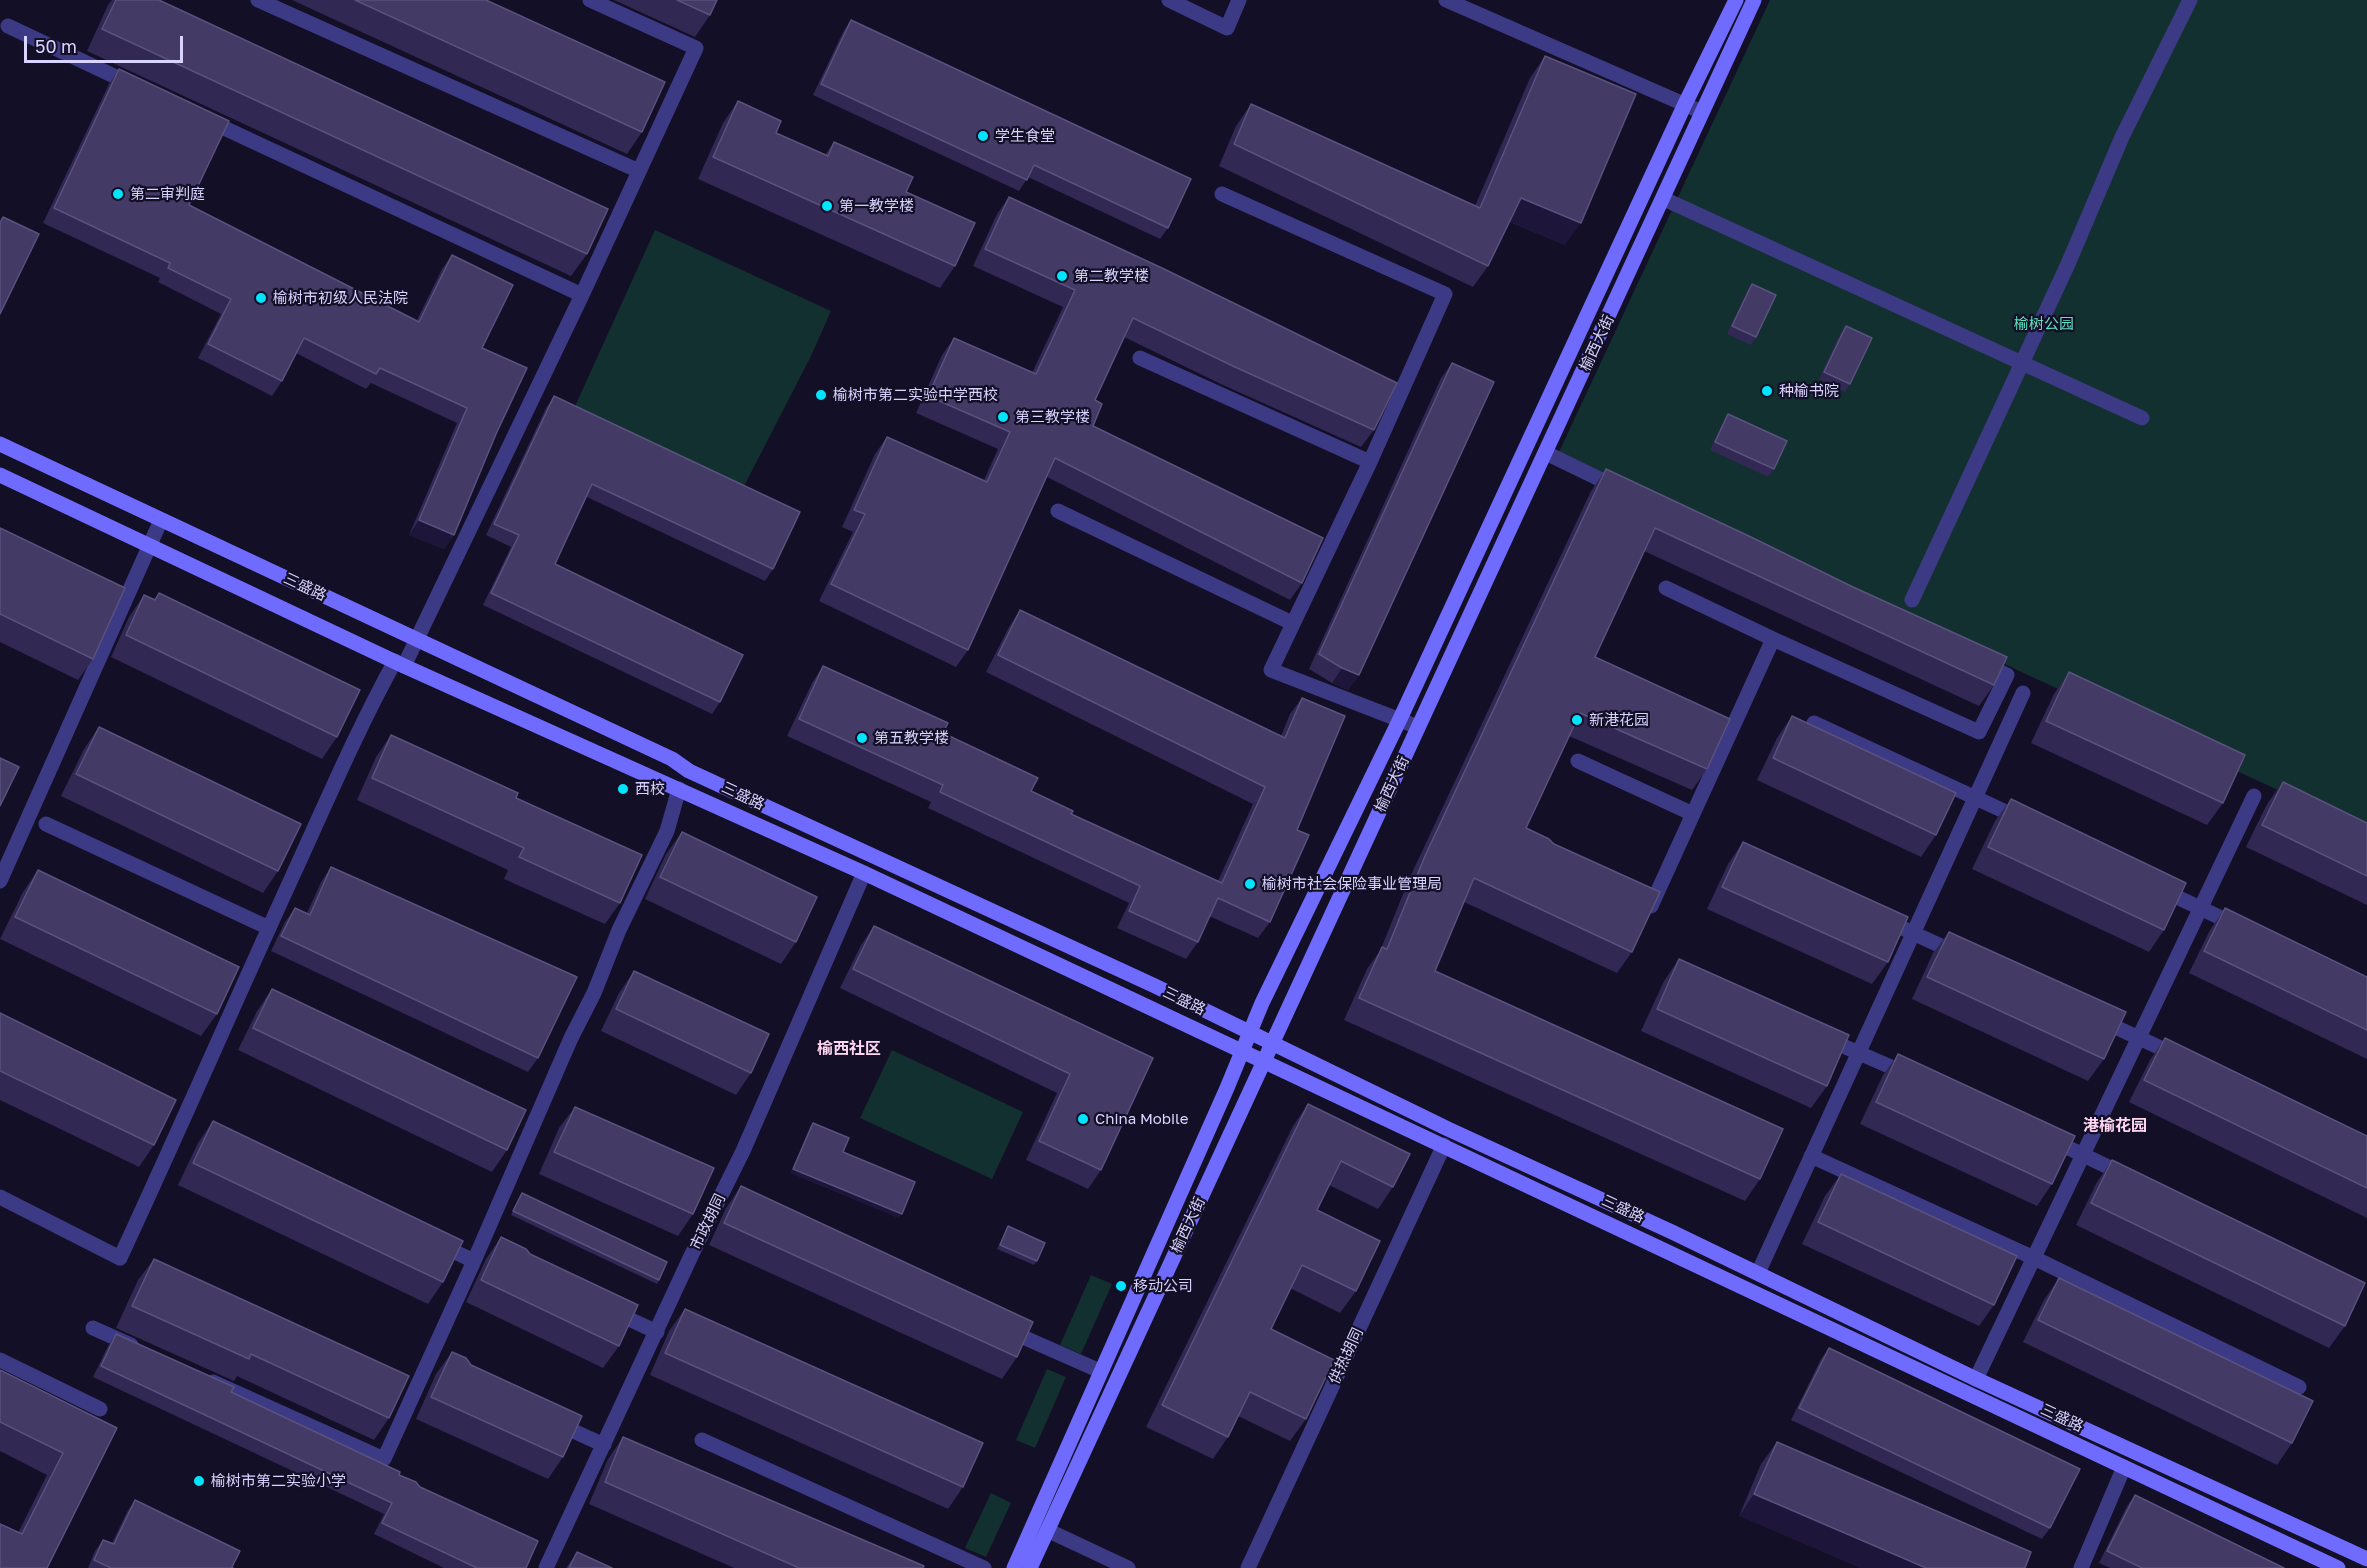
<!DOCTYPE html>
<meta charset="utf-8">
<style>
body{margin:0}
#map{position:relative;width:2367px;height:1568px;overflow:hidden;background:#130f26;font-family:"Golos Text",sans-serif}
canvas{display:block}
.scale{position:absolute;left:24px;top:36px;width:159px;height:27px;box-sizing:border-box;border:3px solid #d9d4ff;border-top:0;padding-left:8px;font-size:18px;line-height:21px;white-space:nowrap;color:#d9d4ff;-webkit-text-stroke:4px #130f26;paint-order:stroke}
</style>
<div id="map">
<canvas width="2367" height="1568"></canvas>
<div class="scale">50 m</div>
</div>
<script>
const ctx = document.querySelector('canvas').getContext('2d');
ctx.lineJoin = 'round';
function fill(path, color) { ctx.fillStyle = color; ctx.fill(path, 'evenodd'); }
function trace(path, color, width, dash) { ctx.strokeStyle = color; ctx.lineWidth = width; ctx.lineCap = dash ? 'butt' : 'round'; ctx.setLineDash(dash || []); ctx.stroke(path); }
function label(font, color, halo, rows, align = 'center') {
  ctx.font = font + ' "Golos Text","Noto Sans SC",sans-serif'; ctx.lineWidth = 4.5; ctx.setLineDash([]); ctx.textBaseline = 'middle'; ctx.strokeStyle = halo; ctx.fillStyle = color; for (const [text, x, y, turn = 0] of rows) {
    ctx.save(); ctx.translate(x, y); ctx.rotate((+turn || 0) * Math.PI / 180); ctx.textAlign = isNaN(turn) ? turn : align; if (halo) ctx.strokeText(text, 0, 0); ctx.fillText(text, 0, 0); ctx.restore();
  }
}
const green = new Path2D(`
 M 1770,0 L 2367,0 L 2367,831 L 2030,676 L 1559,452 Z
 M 655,230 L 831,311 L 811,356 L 740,494 L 571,415 Z
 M 892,1050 L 1023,1112 L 992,1179 L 860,1118 Z
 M 1091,1275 L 1112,1284 L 1081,1354 L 1060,1345 Z
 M 1047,1369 L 1066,1377 L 1035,1448 L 1016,1440 Z
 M 991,1493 L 1011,1503 L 986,1557 L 965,1548 Z`);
const street = new Path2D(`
 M 258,0 L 639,171
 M 1169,0 L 1227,28 L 1239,0
 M 1446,0 L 1702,112
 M 8,26 L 131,84
 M 207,120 L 582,295
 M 1222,194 L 1445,294 L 1370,462 L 1271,670 L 1418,727
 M 1664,199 L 2142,418
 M 1140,358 L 1370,462
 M 1546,453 L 1616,487
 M 1058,511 L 1292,623
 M 1666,588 L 1773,639 L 1979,732 L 2007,675 L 1983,664
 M 1912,600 L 2068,264 L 2122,137 L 2190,0
 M 404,666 L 582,295 L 696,48 L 590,0
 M 1814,723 L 2021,819
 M 1578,761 L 1693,814 L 1773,639
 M 46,824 L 269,928
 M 0,881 L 161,520
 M 2160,889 L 2236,925
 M 1649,906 L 1651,906 L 1693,814
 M 1885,920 L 1956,953
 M 2100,1020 L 2176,1055
 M 1827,1039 L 1907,1074
 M 2052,1140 L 2125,1175
 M 1811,1156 L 2034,1258 L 2299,1387
 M 0,1197 L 120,1258 C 179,1131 235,1002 293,875 C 326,803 357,730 395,661
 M 438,1244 L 474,1261
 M 1758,1273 L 2023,693
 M 614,1312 L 657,1332
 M 93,1328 L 131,1345
 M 1007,1330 L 1100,1371
 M 0,1360 L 100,1409
 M 1976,1379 L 2254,796
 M 213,1382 L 384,1459 L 474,1261 L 571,1038 L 594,993 L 619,930 L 667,831 L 679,789
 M 558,1424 L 604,1445
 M 702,1440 L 984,1568
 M 1047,1530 L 1128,1568
 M 546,1568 L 691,1256 L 743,1151 L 864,873
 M 1248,1568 L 1444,1145
 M 2081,1568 L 2124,1467`);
const secondary = new Path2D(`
 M 0,444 L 672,759 L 689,771 L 1155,986 L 1448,1129 L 1672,1232 L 1976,1379 L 2367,1559
 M 0,475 L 404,666 L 864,873 L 2338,1568
 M 1014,1568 L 1227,1088 L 1262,1003 L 1400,719 L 1685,104 L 1736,0
 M 1030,1568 L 1754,0`);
const wall = new Path2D(`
 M 112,0 L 159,0 L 587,254 L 571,276 L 87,51 L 108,5 Z
 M 292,0 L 486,0 L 642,132 L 627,154 Z
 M 614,0 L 717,0 L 710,15 L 695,37 Z
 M 851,20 L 1168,228 L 1160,239 L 1028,177 L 1019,191 L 813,95 L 843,32 Z
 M 1545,56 L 1565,245 L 1510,222 L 1488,266 L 1473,287 L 1219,166 L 1236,126 L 1251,104 L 1475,206 L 1530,78 Z
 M 119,69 L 189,205 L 417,320 L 442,269 L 452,255 L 482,348 L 496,434 L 454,535 L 444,549 L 409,535 L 457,423 L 371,383 L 366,389 L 296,353 L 282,381 L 272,396 L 198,358 L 221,314 L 158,282 L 160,278 L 43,223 L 109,84 Z
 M 738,101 L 776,133 L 825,155 L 834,142 L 906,192 L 955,266 L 940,288 L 698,179 L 723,123 Z
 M 1009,197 L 1374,430 L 1361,447 L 1223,385 L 1124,337 L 1095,400 L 1093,426 L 1302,583 L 1290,600 L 1047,477 L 968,650 L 956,667 L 819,601 L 853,532 L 842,527 L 875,454 L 887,437 L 984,480 L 998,449 L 916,413 L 942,355 L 954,338 L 1032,373 L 1063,307 L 973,266 L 997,214 Z
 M 1752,284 L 1756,337 L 1751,345 L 1727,334 L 1747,291 Z
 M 1846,326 L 1850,384 L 1845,392 L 1819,379 L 1840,334 Z
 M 1452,363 L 1359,675 L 1348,690 L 1332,683 L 1309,669 L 1441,378 Z
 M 554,396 L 773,569 L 765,581 L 587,497 L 555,564 L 720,702 L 712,714 L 483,605 L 511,547 L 486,535 L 546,408 Z
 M 1728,414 L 1774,469 L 1768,477 L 1710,450 L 1723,422 Z
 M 1606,469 L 1994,685 L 1979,706 L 1644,551 L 1595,657 L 1707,769 L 1692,790 L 1569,736 L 1526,828 L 1632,952 L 1617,973 L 1464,902 L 1435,971 L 1760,1179 L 1745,1201 L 1344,1020 L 1367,969 L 1380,951 L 1410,877 L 1591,491 Z
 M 0,528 L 93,659 L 78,680 L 0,642 Z
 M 159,593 L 337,737 L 322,759 L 111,657 L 129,617 L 144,595 L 154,599 Z
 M 1020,610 L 1281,736 L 1290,714 L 1302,698 L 1297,830 L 1270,922 L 1258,938 L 1209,916 L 1198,942 L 1186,959 L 1117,928 L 1129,903 L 928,808 L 931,802 L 787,736 L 812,683 L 823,666 L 943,733 L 1031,791 L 1071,814 L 1218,881 L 1253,804 L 986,672 L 1009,627 Z
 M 2069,672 L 2223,803 L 2207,825 L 2031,743 L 2054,694 Z
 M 1792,716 L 1936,835 L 1921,857 L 1757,780 L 1777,738 Z
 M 99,727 L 278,871 L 263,893 L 61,796 L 84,749 Z
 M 391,735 L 516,798 L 620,903 L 605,924 L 504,879 L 508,870 L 357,800 L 376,757 Z
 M 2283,782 L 2367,823 L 2367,905 L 2246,847 L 2267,804 Z
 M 2011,799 L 2164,930 L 2149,952 L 1972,869 L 1995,821 Z
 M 682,832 L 796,942 L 781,964 L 645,899 L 666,854 Z
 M 1743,842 L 1888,962 L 1872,984 L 1707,909 L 1728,864 Z
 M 331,867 L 538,1058 L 528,1072 L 271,951 L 285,922 L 295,908 L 307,913 L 321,882 Z
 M 38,870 L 217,1014 L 201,1036 L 0,939 L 23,892 Z
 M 2225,908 L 2367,977 L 2367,1059 L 2189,973 L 2210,930 Z
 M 874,926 L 1153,1058 L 1101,1170 L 1088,1189 L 1026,1160 L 1057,1093 L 840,988 L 861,945 Z
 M 1949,932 L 2104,1059 L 2088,1081 L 1912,999 L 1933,953 Z
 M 1679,959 L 1827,1086 L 1811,1108 L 1641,1031 L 1664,981 Z
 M 634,971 L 751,1073 L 736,1095 L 601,1031 L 619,993 Z
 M 272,989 L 507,1150 L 492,1172 L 238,1050 L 257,1011 Z
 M 0,1013 L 154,1145 L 139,1167 L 0,1100 Z
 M 2165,1038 L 2367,1136 L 2367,1218 L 2129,1102 L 2150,1060 Z
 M 1898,1054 L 2052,1184 L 2037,1206 L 1860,1124 L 1883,1075 Z
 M 1308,1104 L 1393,1187 L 1378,1209 L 1329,1185 L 1317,1210 L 1356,1291 L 1340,1313 L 1290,1288 L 1271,1329 L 1306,1419 L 1290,1441 L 1238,1416 L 1228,1437 L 1213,1459 L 1146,1427 L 1293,1126 Z
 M 575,1107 L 693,1214 L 678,1236 L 539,1174 L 559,1128 Z
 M 213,1121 L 443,1282 L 428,1304 L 178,1185 L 198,1143 Z
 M 813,1123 L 843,1152 L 899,1218 L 791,1173 L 810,1127 Z
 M 2112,1160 L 2345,1326 L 2329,1348 L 2076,1225 L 2097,1182 Z
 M 1841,1174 L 1994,1305 L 1979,1326 L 1802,1244 L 1825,1196 Z
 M 741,1186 L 1017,1357 L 1002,1379 L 709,1245 L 726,1208 Z
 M 522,1193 L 659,1280 L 657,1284 L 511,1215 Z
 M 1008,1226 L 1037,1261 L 1034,1265 L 997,1249 Z
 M 501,1237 L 619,1346 L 603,1368 L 466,1302 L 486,1259 Z
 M 154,1259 L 389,1418 L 374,1440 L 237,1376 L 234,1381 L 116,1328 L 138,1280 Z
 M 2059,1278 L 2292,1443 L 2277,1465 L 2023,1342 L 2044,1300 Z
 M 685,1309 L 963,1487 L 948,1509 L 650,1375 L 669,1331 Z
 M 116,1334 L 231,1392 L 399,1475 L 420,1487 L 526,1568 L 444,1568 L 374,1534 L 384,1514 L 93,1377 L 108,1346 Z
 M 1829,1348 L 2050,1528 L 2042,1539 L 1791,1420 L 1821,1359 Z
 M 452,1352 L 471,1365 L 563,1457 L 548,1479 L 416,1419 L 436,1374 Z
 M 0,1370 L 117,1428 L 55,1550 L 18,1533 L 47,1475 L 0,1451 Z
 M 623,1437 L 923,1568 L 734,1568 L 589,1504 L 608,1459 Z
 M 1777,1442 L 2025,1568 L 1739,1516 L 1761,1464 Z
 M 2135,1495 L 2284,1568 L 2110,1568 L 2099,1563 L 2127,1506 Z
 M 135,1500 L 232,1567 L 233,1568 L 88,1568 L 95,1551 L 103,1540 L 112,1543 L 127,1512 Z
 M 577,1552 L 612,1568 L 566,1568 Z`);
const shadedWall = new Path2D(`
 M 1521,198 L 1581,223 L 1565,245 L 1506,220 Z
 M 419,520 L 454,535 L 444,549 L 409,535 Z
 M 1342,668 L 1359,675 L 1348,690 L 1332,683 Z
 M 793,1169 L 902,1214 L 899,1218 L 791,1173 Z
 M 1754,1494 L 1926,1568 L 1860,1568 L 1739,1516 Z`);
const building = new Path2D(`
 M 116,0 L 159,0 L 608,209 L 587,254 L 102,29 Z
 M 355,0 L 486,0 L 665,82 L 642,132 Z
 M 677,0 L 717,0 L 710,15 Z
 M 851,20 L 1191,179 L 1168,228 L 1034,165 L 1027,180 L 821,84 Z
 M 1545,56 L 1636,94 L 1581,223 L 1521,198 L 1488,266 L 1234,144 L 1251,104 L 1480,208 Z
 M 119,69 L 229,121 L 189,205 L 419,322 L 452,255 L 513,285 L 482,348 L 527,368 L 496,434 L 454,535 L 419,520 L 467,408 L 380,368 L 376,374 L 304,338 L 282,381 L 208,344 L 231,299 L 168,268 L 170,263 L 54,208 Z
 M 738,101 L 781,121 L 776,133 L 828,156 L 834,142 L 913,177 L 906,192 L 975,223 L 955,266 L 713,157 Z
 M 1009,197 L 1162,268 L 1397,383 L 1374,430 L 1235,367 L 1133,318 L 1095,400 L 1102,404 L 1093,426 L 1323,538 L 1302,583 L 1055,458 L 968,650 L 831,584 L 865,514 L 854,510 L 887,437 L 987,482 L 1010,432 L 928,396 L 954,338 L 1036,374 L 1075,290 L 985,249 Z
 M 3,217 L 39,234 L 0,314 L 0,223 Z
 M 1752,284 L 1776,295 L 1756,337 L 1732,326 Z
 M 1846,326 L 1872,338 L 1850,384 L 1824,372 Z
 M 1452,363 L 1494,382 L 1359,675 L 1342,668 L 1319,654 Z
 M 554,396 L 800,512 L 773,569 L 592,484 L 555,564 L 743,655 L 720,702 L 491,593 L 519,535 L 494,524 Z
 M 1728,414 L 1787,441 L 1774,469 L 1715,442 Z
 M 1606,469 L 1753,538 L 1853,587 L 2007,657 L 1994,685 L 1655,528 L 1595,657 L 1730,719 L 1707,769 L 1580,713 L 1526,828 L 1549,839 L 1554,844 L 1660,892 L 1632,952 L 1474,878 L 1435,971 L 1783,1129 L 1760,1179 L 1359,998 L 1382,947 L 1387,949 L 1425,856 Z
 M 0,528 L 125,588 L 93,659 L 0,614 Z
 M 159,593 L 360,690 L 337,737 L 126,635 L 144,595 L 155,600 Z
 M 1020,610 L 1285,738 L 1302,698 L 1345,716 L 1297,830 L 1309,835 L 1270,922 L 1218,898 L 1198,942 L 1129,911 L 1140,886 L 940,792 L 943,785 L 799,719 L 823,666 L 948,723 L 943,733 L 1038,778 L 1031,791 L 1073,811 L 1071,814 L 1222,883 L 1265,787 L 998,655 Z
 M 2069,672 L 2245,755 L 2223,803 L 2046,721 Z
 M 1792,716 L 1956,793 L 1936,835 L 1773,758 Z
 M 99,727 L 301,824 L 278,871 L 76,774 Z
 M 391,735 L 518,793 L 516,798 L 642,855 L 620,903 L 519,857 L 524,848 L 372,778 Z
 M 0,758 L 19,767 L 0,806 Z
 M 2283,782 L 2367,823 L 2367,876 L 2262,825 Z
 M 2011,799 L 2186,883 L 2164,930 L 1988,847 Z
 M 682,832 L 817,897 L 796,942 L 660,877 Z
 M 1743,842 L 1908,917 L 1888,962 L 1722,887 Z
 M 331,867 L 577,977 L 538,1058 L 281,936 L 295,908 L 310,915 Z
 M 38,870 L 239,967 L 217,1014 L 15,917 Z
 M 2225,908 L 2367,977 L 2367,1030 L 2204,951 Z
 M 874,926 L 1153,1058 L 1101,1170 L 1039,1141 L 1070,1074 L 853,969 Z
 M 1949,932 L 2126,1012 L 2104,1059 L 1927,977 Z
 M 1679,959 L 1849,1035 L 1827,1086 L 1657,1009 Z
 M 634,971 L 769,1034 L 751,1073 L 616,1009 Z
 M 272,989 L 526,1110 L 507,1150 L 253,1028 Z
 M 0,1013 L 176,1100 L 154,1145 L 0,1071 Z
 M 2165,1038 L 2367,1136 L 2367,1188 L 2144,1080 Z
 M 1898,1054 L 2075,1136 L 2052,1184 L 1876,1102 Z
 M 1308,1104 L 1410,1154 L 1393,1187 L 1341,1161 L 1317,1210 L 1380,1241 L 1356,1291 L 1302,1265 L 1271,1329 L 1334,1360 L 1306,1419 L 1250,1392 L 1228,1437 L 1162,1405 Z
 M 575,1107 L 714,1168 L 693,1214 L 554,1152 Z
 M 213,1121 L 463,1241 L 443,1282 L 193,1163 Z
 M 813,1123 L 849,1138 L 843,1152 L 915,1182 L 902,1214 L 793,1169 Z
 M 2112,1160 L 2365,1283 L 2345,1326 L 2091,1203 Z
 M 1841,1174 L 2017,1256 L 1994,1305 L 1818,1222 Z
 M 741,1186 L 1033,1322 L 1017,1357 L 724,1223 Z
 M 522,1193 L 667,1262 L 659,1280 L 513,1211 Z
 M 1008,1226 L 1045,1243 L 1037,1261 L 1000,1245 Z
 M 501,1237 L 526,1249 L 530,1254 L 638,1305 L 619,1346 L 481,1280 Z
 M 154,1259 L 409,1376 L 389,1418 L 251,1354 L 249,1359 L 132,1306 Z
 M 2059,1278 L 2313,1401 L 2292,1443 L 2038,1320 Z
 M 685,1309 L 983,1443 L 963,1487 L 665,1353 Z
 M 116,1334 L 234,1387 L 231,1392 L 400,1472 L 399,1475 L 416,1482 L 420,1487 L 538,1541 L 526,1568 L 477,1568 L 382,1523 L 392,1503 L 101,1366 Z
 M 1829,1348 L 2080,1469 L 2050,1528 L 1799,1408 Z
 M 452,1352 L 466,1358 L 471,1365 L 582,1416 L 563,1457 L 431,1397 Z
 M 0,1370 L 117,1428 L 47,1568 L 0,1568 L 0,1524 L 22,1534 L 63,1453 L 0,1422 Z
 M 623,1437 L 924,1566 L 923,1568 L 799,1568 L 605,1482 Z
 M 1777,1442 L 2031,1552 L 2025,1568 L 1926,1568 L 1754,1494 Z
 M 2135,1495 L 2284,1568 L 2142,1568 L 2107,1551 Z
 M 135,1500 L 240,1551 L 232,1567 L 233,1568 L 111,1568 L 94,1560 L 103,1540 L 114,1544 Z
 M 577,1552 L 612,1568 L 569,1568 Z`);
const markers = [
 [983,136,6,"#00e5ff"],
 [118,194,6,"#00e5ff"],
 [827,206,6,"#00e5ff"],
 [1062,276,6,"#00e5ff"],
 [261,298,6,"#00e5ff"],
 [1767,391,6,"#00e5ff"],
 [821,395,6,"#00e5ff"],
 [1003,417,6,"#00e5ff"],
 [1577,720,6,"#00e5ff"],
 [862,738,6,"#00e5ff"],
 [623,789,6,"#00e5ff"],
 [1250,884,6,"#00e5ff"],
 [1083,1119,6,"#00e5ff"],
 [1121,1286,6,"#00e5ff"],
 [199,1481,6,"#00e5ff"]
];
const poiNames = [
 ["学生食堂",995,136],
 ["第二审判庭",130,194],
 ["第一教学楼",839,206],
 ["第二教学楼",1074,276],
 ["榆树市初级人民法院",273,298],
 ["种榆书院",1779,391],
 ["榆树市第二实验中学西校",833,395],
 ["第三教学楼",1015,417],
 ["新港花园",1589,720],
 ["第五教学楼",874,738],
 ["西校",635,789],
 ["榆树市社会保险事业管理局",1262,884],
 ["China Mobile",1095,1119],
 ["移动公司",1133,1286],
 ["榆树市第二实验小学",211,1481]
];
const parkNames = [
 ["榆树公园",2044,324]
];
const streetNames = [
 ["榆西大街",1597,343,-65],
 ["三盛路",305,587,25],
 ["榆西大街",1392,784,-65],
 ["三盛路",743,796,25],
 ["三盛路",1184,1001,26],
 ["三盛路",1623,1209,25],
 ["市政胡同",708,1222,-64],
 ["榆西大街",1188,1225,-65],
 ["供热胡同",1346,1356,-65],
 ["三盛路",2062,1418,25]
];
const neighbourhoodNames = [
 ["榆西社区",849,1049],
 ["港榆花园",2115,1126]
];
fill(green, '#12302f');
trace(street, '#3d3a85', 15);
trace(secondary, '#6f6bff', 15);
fill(wall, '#312854');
fill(shadedWall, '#1d163a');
fill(building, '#433a66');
trace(building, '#5a527e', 1.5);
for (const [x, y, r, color] of markers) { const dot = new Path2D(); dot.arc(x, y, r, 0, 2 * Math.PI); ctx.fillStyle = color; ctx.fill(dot); trace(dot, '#130f26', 2); }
label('15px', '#d9d4ff', '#130f26', poiNames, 'left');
label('15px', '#5fe0c0', '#130f26', parkNames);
label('15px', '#d9d4ff', '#130f26', streetNames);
label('bold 16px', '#ffd6f0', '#130f26', neighbourhoodNames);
</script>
